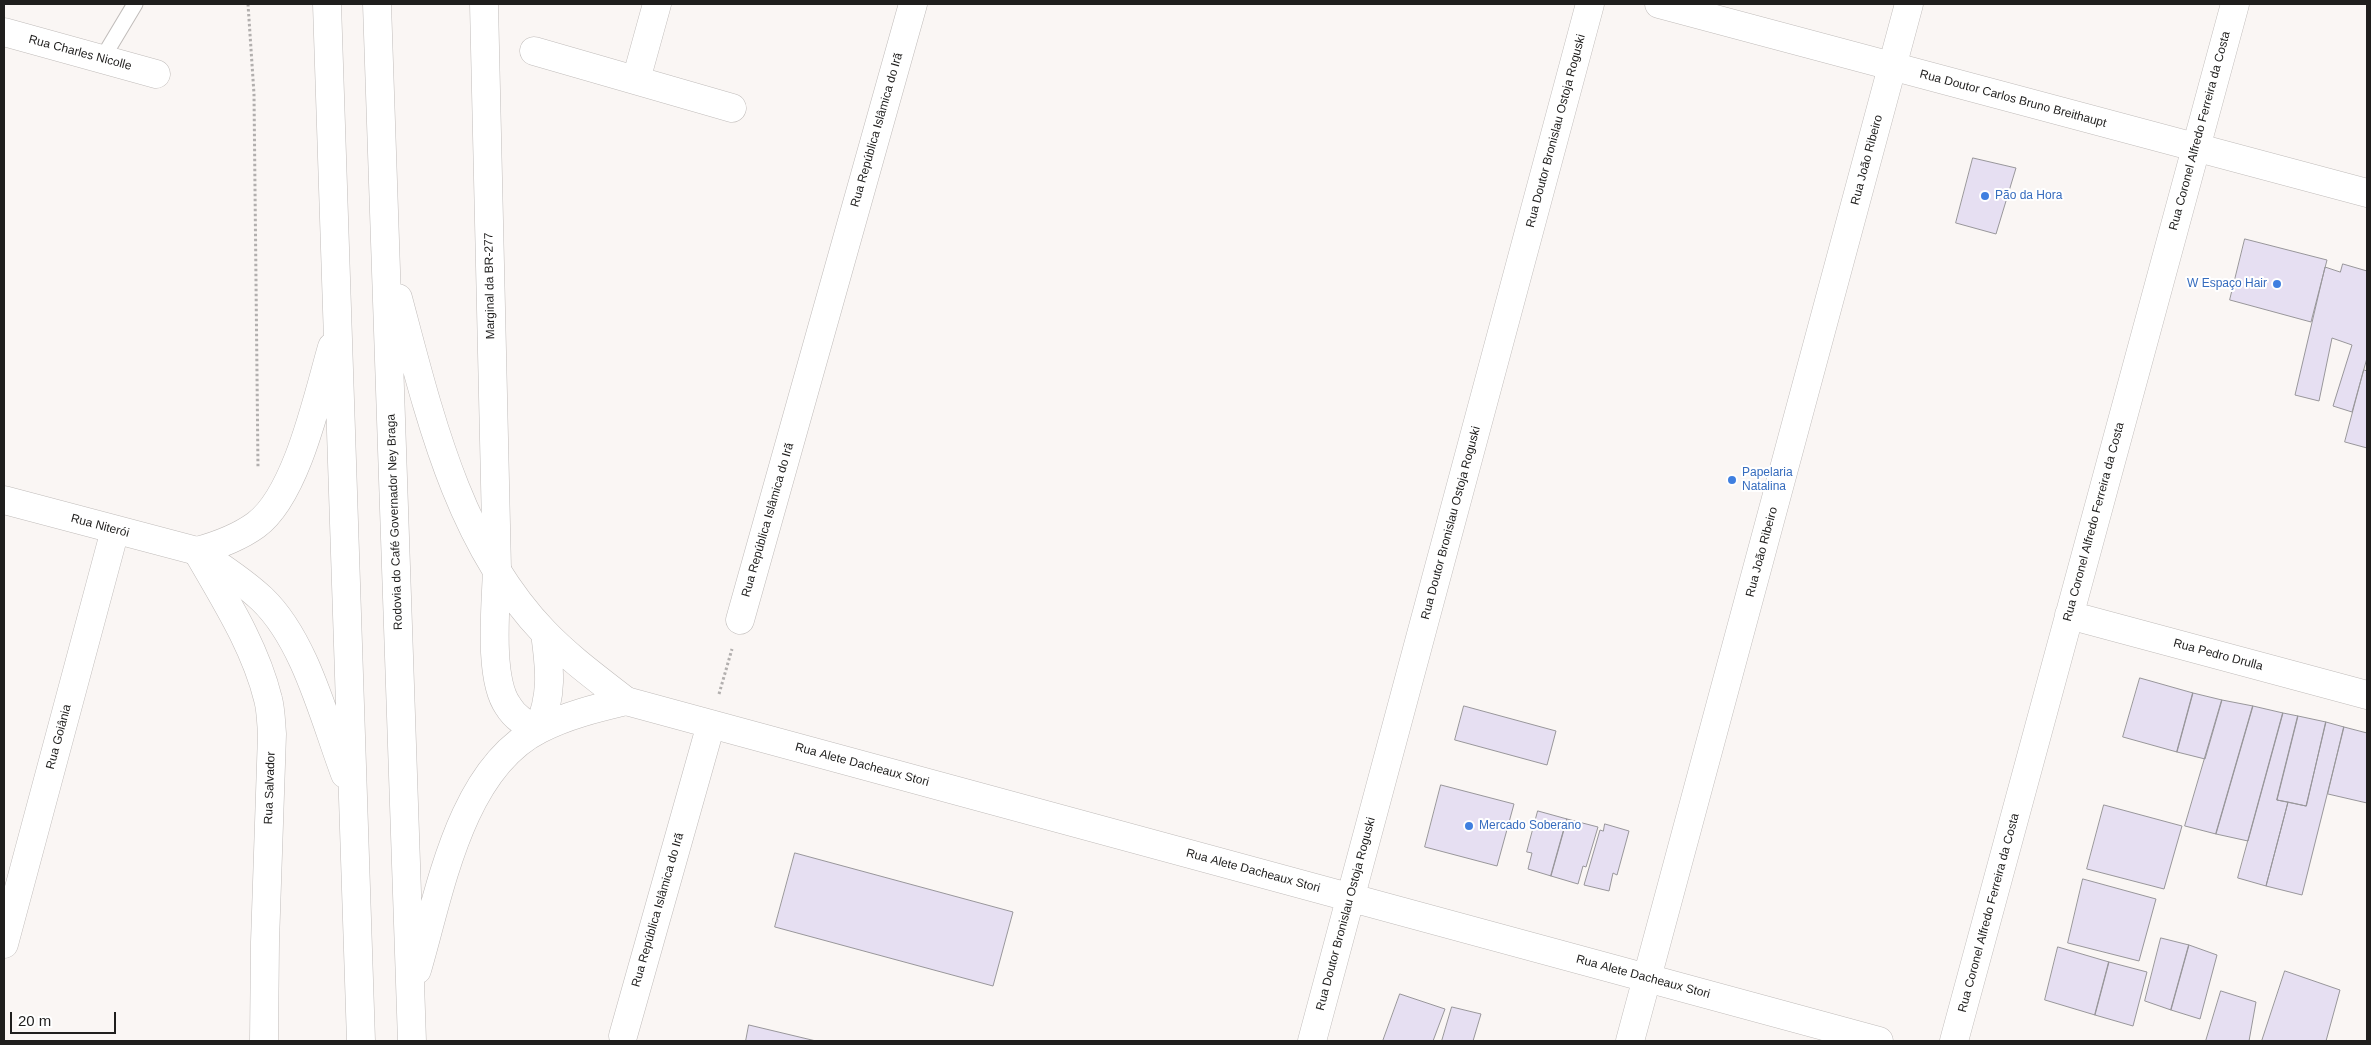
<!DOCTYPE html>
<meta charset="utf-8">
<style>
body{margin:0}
#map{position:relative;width:2371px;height:1045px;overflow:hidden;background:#faf6f4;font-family:Helvetica,sans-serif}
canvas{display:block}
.frame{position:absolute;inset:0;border:5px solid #1f1e1d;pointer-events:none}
.scale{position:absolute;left:10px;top:1012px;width:106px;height:22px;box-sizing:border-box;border:2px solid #1f1e1d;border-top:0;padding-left:6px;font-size:15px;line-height:18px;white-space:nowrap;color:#1f1e1d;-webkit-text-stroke:4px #fff;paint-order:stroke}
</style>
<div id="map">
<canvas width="2371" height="1045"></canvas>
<div class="frame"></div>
<div class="scale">20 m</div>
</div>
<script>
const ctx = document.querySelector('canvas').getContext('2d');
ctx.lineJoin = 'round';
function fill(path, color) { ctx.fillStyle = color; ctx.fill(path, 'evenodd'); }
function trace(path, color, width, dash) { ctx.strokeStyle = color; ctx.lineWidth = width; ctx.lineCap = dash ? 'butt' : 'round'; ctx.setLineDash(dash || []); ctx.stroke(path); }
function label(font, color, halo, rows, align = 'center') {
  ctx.font = font + ' Helvetica,sans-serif'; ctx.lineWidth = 4; ctx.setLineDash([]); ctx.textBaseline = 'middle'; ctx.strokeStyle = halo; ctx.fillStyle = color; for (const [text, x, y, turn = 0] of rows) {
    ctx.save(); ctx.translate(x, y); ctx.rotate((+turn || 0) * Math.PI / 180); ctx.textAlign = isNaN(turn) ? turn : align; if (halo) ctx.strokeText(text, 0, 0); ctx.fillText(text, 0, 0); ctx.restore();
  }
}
const building = new Path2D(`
 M 1973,158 L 2016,168 L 1996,234 L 1956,223 Z
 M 2245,239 L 2327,260 L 2311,322 L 2230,300 Z
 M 2343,264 L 2367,271 L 2367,358 L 2352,412 L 2333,406 L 2352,345 L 2332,338 L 2319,401 L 2295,395 L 2325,267 L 2340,272 Z
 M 2364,370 L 2367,371 L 2367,448 L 2345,442 Z
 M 2140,678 L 2193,693 L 2177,752 L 2123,737 Z
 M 2193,693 L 2222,700 L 2205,759 L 2177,752 Z
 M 2222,700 L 2253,706 L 2216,834 L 2185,826 Z
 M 1464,706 L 1556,731 L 1547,765 L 1455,740 Z
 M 2253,706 L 2283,713 L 2248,841 L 2216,834 Z
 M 2283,713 L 2298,716 L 2277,800 L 2288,802 L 2266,886 L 2238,878 Z
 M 2298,716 L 2326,722 L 2306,806 L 2277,800 Z
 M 2326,722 L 2344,727 L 2302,895 L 2266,886 L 2288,802 L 2306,806 Z
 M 2344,727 L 2367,733 L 2367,803 L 2328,794 Z
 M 1441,785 L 1514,804 L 1497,866 L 1425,847 Z
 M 2104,805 L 2182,826 L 2164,889 L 2087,869 Z
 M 1538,811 L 1567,819 L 1551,876 L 1528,869 L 1532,853 L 1527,852 Z
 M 1567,819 L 1598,827 L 1586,867 L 1583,866 L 1578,884 L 1551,876 Z
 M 1605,824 L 1629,831 L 1617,875 L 1613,873 L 1609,891 L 1584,885 L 1600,830 L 1603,831 Z
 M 795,853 L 1013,912 L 993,986 L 775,927 Z
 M 2083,879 L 2156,899 L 2139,961 L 2068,943 Z
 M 2161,938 L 2189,945 L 2171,1010 L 2145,1001 Z
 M 2189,945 L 2217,955 L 2200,1019 L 2171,1010 Z
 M 2058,947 L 2109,962 L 2095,1015 L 2045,1000 Z
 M 2109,962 L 2147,972 L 2133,1026 L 2095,1015 Z
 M 2285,971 L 2340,990 L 2326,1041 L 2262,1041 Z
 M 2221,991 L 2256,1002 L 2249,1041 L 2206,1041 Z
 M 1400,994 L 1445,1009 L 1433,1041 L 1383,1041 Z
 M 1452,1007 L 1481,1014 L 1473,1041 L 1442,1041 Z
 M 749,1025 L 816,1041 L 746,1041 Z`);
const path = new Path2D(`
 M 248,4 L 254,94 L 258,468
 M 719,694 L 732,649`);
const lane = new Path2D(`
 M 102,59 L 135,4`);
const street = new Path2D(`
 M 484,4 L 497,569
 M 4,32 L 156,74
 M 534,51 L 732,108
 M 636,80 L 657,4
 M 197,551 C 224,598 255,646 268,699 C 271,710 271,722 272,734 L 265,942 L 264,1041
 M 2069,615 L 2367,695
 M 740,620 L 913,4
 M 626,701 L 1879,1041
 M 4,944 L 115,530
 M 623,1036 L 711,724
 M 1312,1041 L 1590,4
 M 1630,1041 L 1909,4
 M 1954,1041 L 2235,4`);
const secondary = new Path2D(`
 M 1659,4 L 2367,193
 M 4,500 L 197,551`);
const highway = new Path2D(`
 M 327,4 L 361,1041
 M 377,4 L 412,1041
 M 398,298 C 429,414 458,542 544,632 C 569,658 598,679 626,701
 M 197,551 C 219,566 242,580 262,599 C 305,640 324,718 345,774
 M 197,551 C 219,545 238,538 256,525 C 297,495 318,395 332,347
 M 497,569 C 496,604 488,678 508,706 C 515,718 526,724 538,730
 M 538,730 C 553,695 550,670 545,633
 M 417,970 C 440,892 460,769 540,729 C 567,715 597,708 626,701`);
const markers = [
 [1985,196,5,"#3f7fe0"],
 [2277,284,5,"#3f7fe0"],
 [1732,480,5,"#3f7fe0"],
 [1469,826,5,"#3f7fe0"]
];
const streetNames = [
 ["Rua Charles Nicolle",80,53,15],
 ["Rua Doutor Carlos Bruno Breithaupt",2013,99,15],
 ["Rua República Islâmica do Irã",877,130,-74],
 ["Rua Doutor Bronislau Ostoja Roguski",1556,131,-75],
 ["Rua Coronel Alfredo Ferreira da Costa",2200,131,-75],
 ["Rua João Ribeiro",1867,160,-75],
 ["Marginal da BR-277",490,286,-91],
 ["Rua República Islâmica do Irã",768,520,-74],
 ["Rodovia do Café Governador Ney Braga",395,522,-92],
 ["Rua Coronel Alfredo Ferreira da Costa",2094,522,-75],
 ["Rua Doutor Bronislau Ostoja Roguski",1451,523,-75],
 ["Rua Niterói",100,526,15],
 ["Rua João Ribeiro",1762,552,-75],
 ["Rua Pedro Drulla",2218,655,15],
 ["Rua Goiânia",59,737,-75],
 ["Rua Alete Dacheaux Stori",862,765,15],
 ["Rua Salvador",270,788,-88],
 ["Rua Alete Dacheaux Stori",1253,871,15],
 ["Rua República Islâmica do Irã",658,910,-74],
 ["Rua Coronel Alfredo Ferreira da Costa",1989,913,-75],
 ["Rua Doutor Bronislau Ostoja Roguski",1346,914,-75],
 ["Rua Alete Dacheaux Stori",1643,977,15]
];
const shopNames = [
 ["Pão da Hora",1995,196],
 ["W Espaço Hair",2267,284,"right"],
 ["Papelaria",1742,473],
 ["Natalina",1742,487],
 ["Mercado Soberano",1479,826]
];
fill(building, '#e6dff2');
trace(building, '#98969a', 1);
trace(lane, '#c0bcba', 17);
trace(street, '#c0bcba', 29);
trace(secondary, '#c0bcba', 29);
trace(highway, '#c0bcba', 29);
trace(path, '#b2afae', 3, [2.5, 2.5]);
trace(lane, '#fff', 15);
trace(street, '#fff', 28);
trace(secondary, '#fff', 28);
trace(highway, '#fff', 28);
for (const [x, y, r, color] of markers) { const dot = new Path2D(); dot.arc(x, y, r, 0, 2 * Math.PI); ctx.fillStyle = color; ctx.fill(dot); trace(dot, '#fff', 2); }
label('12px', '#1f1e1d', '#fff', streetNames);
label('12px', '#366cbe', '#fff', shopNames, 'left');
</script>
